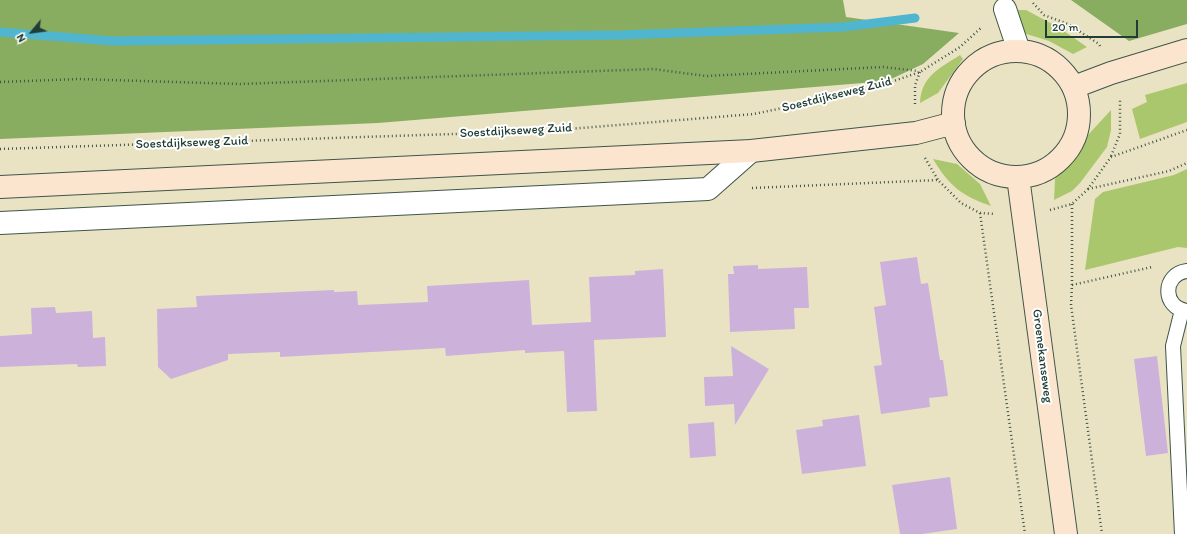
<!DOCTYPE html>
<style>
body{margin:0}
#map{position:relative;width:1187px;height:534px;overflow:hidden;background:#eae3c3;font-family:Itim,sans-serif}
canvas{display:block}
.north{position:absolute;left:12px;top:12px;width:40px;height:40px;-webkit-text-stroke:3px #fff;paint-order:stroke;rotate:241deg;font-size:11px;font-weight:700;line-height:16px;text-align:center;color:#1f3d34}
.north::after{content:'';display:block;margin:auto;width:14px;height:18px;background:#1f3d34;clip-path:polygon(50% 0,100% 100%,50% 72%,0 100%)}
.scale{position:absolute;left:1045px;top:20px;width:93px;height:18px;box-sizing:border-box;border:2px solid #1f3d34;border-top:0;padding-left:5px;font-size:12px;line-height:14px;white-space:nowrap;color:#1f3d34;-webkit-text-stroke:3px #fff;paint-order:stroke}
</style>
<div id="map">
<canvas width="1187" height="534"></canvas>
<div class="north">N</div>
<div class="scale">20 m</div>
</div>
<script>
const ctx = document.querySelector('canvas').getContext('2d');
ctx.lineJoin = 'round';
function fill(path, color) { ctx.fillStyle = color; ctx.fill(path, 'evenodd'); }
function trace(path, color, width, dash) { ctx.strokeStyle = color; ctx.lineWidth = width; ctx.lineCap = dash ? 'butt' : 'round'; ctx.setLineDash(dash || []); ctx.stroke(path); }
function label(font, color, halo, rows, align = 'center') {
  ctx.font = font + ' Itim,sans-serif'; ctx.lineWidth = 4; ctx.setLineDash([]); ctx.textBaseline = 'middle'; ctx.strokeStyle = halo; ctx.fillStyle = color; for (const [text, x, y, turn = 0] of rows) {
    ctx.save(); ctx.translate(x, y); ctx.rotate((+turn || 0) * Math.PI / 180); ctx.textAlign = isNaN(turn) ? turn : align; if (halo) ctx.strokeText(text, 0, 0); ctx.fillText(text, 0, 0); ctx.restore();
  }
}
const green = new Path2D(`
 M 1014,10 L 1026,10 L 1058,27 L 1087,47 L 1073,54 L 1049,41 L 1023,33 Z
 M 960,55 L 963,59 L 938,93 L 920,103 C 921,76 940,68 960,55 Z
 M 1187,83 L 1187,122 L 1140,139 L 1132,109 L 1147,102 L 1145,95 Z
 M 1111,110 L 1111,130 L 1107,147 L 1080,183 L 1072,191 L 1054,200 L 1055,179 L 1078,156 L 1088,135 Z
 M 933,159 L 957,164 L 980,184 L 991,206 C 962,196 949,186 933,159 Z
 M 1187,169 L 1187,248 L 1178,247 L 1085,270 L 1095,199 L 1103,192 L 1174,175 Z`);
const forest = new Path2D(`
 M 0,0 L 843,0 L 846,17 L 959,33 L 923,64 L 887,81 L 378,123 L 0,139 Z
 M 1071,0 L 1187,0 L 1187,24 L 1129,41 Z`);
const stream = new Path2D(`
 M 0,32 L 112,41 L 621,35 L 843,27 L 915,18`);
const building = new Path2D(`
 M 917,257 L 921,284 L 928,283 L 940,360 L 943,360 L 948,396 L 929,398 L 930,407 L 881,414 L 874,366 L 882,365 L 874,307 L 886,305 L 880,262 Z
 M 758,265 L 758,269 L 807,267 L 809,308 L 794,308 L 795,329 L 730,332 L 728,274 L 734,274 L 733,266 Z
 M 663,269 L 666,337 L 594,340 L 597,411 L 567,412 L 564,351 L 525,353 L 525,350 L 446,356 L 445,348 L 280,357 L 280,352 L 228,354 L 228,360 L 171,379 L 158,367 L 157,309 L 197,307 L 196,296 L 334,290 L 334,292 L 357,291 L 358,305 L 428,302 L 427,286 L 529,280 L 532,325 L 591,322 L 589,277 L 635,275 L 635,271 Z
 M 55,307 L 56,313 L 92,311 L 93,338 L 105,337 L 106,366 L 78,367 L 77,364 L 0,367 L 0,336 L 32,334 L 31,308 Z
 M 731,346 L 769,369 L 735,425 L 734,404 L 705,406 L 704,377 L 733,376 Z
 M 1157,356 L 1168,453 L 1146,456 L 1134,359 Z
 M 859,415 L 866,466 L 802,474 L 796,430 L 823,426 L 822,420 Z
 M 714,422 L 716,456 L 690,458 L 688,424 Z
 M 950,477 L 957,529 L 922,534 L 900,534 L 892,485 Z`);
const path = new Path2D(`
 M 1033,3 L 1044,15 L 1068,24 L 1099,44 L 1101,48
 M 0,82 L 79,79 L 240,84 L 653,69 L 706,76 L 883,67 L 918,71
 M 915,104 L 915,85 L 920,72
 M 0,149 L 544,131 L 754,114 L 825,99 L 885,84 L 920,72 L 960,47 L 982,27
 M 1111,156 L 1120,134 L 1120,99
 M 925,158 L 938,180
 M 752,188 L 938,180 L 961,203 L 980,213 L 995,214
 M 1088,189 L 1169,171 L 1187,163
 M 1072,204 L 1072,285 L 1071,305 L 1102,534
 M 1050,210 L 1072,204 L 1088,189 L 1111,157 L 1187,130
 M 980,213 L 1025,534
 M 1072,285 L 1152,267`);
const service = new Path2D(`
 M 1187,271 C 1162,274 1162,308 1187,311
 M 1182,310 L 1173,346 L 1182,534`);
const minor = new Path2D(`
 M 1005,9 L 1019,51
 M 0,223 L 708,189 L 751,151`);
const secondary = new Path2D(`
 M953 114a63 63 0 1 1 126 0a63 63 0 1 1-126 0Z
 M 1074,87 L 1111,73 L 1187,50
 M 1018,177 L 1066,534
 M 0,187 L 751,151 L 916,133 L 954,123`);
const streetNames = [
 ["Soestdijkseweg Zuid",837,95,-14],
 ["Soestdijkseweg Zuid",516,131,-3],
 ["Soestdijkseweg Zuid",192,143,-2],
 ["Groenekanseweg",1042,356,83]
];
fill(green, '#abc76d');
fill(forest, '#88ac60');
trace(stream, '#50b6cf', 9);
fill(building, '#ccb2da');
trace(service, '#3d5649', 16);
trace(minor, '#3d5649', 24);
trace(secondary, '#3d5649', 24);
trace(path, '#3d5649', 2.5, [1, 3]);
trace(service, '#fff', 14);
trace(minor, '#fff', 22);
trace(secondary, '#fce5cf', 22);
label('13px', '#1f3d34', '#fff', streetNames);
</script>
